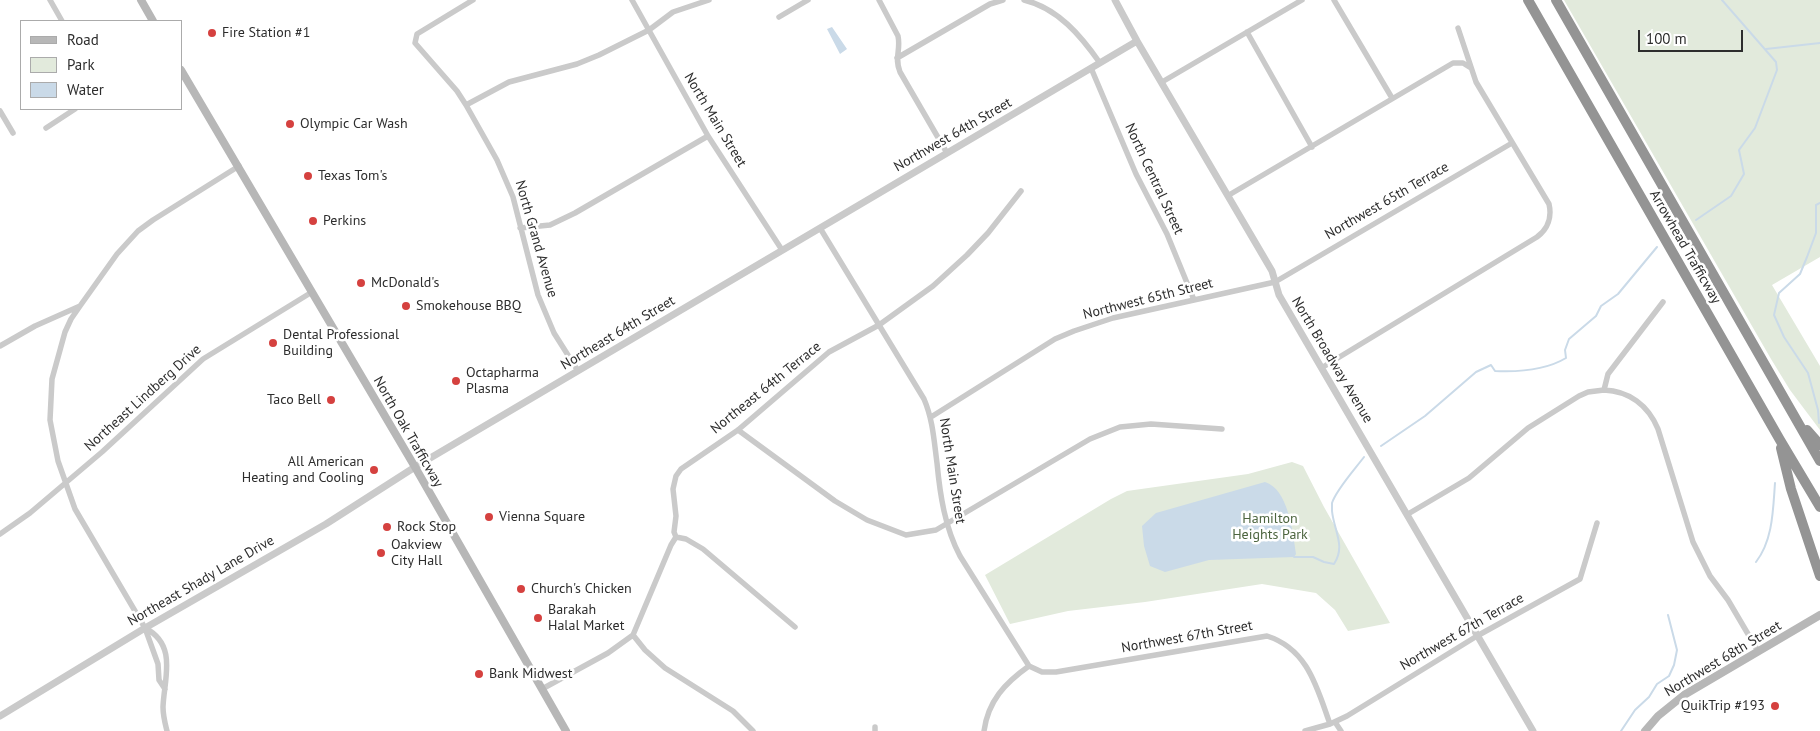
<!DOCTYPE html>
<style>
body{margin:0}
#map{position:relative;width:1820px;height:731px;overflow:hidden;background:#fff;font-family:"PT Sans",sans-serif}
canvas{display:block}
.legend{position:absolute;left:20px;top:20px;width:162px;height:90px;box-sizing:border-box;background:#fff;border:1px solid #ababab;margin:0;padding:6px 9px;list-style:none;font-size:15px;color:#2d2d2d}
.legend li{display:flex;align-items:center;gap:10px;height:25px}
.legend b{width:25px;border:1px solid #ababab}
.scale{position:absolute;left:1638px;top:30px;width:105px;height:22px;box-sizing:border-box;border:2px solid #2d2d2d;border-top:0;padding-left:6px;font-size:15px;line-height:18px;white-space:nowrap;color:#2d2d2d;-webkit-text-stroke:4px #fff;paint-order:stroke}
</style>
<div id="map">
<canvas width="1820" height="731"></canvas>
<ul class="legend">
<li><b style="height:6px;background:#b7b7b7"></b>Road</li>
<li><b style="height:14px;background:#e2eadc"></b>Park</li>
<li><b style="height:14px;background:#cadae8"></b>Water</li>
</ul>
<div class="scale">100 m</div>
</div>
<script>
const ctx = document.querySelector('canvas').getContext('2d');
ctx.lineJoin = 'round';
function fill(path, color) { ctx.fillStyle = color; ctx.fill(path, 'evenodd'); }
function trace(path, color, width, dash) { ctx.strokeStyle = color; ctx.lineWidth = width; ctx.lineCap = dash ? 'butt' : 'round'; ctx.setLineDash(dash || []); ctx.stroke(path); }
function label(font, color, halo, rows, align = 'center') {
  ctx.font = font + ' "PT Sans",sans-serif'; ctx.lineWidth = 5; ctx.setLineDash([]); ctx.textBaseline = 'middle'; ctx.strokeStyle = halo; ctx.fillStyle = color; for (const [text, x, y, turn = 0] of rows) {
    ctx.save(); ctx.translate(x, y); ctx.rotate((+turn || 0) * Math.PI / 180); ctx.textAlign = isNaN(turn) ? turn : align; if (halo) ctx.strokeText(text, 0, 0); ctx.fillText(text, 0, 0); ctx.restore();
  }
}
const green = new Path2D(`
 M 1564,0 L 1820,0 L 1820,257 L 1772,285 L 1820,366 L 1820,430 L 1790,390 L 1771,359 Z
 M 1292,462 L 1303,466 L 1324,507 L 1390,623 L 1348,631 L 1335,610 L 1316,593 L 1262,584 L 1145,602 L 1068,611 L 1010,624 L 985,575 L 1111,499 L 1127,491 L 1248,474 Z`);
const water = new Path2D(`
 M 832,27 L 847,49 L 840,54 L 827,29 Z
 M 1265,482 C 1288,489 1293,532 1296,554 L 1294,557 L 1209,560 L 1165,572 L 1150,566 L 1144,546 L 1142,526 L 1156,513 Z`);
const stream = new Path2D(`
 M 1766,49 L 1820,43
 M 1696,220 L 1731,196 L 1744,174 L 1739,150 L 1755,128 L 1777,70 L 1776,62 L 1722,0
 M 1819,423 L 1818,410 L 1808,373 L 1784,337 L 1774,315 L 1779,293 L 1800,274 L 1807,257 L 1816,233 L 1816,205 L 1820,203
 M 1381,446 L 1425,416 L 1476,372 L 1491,365 L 1495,371 C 1517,372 1546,370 1566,358 L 1565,350 L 1569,339 L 1596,316 L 1601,306 L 1618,294 L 1657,247
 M 1294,557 L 1313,557 L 1324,562 L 1334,564 C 1346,546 1334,531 1332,511 C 1332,509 1332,504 1332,503 C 1336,490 1355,469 1364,457
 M 1756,562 C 1773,540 1773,510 1775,483
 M 1621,731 L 1635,710 L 1649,697 L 1657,684 L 1669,676 L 1674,665 L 1677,650 L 1668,615`);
const minor = new Path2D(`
 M 50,0 L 62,21
 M 473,0 L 417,34 L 415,43 L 457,91 L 466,105 L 497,160 L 513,197 L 538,295 L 554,333 L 578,371
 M 632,0 L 708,136 L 782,250
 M 879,0 L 898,36 C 901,50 894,58 900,72 L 947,153
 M 1024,0 C 1058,8 1081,36 1100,63
 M 1334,0 L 1392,98
 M 779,17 L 808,0
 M 1247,32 L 1312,147
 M 897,58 L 990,4 L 1003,0
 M 1091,68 L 1136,174 L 1167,234 L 1194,300
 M 1162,82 L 1302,0
 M 466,105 L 509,82 L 577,64 L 599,55 L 649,30 L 673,12 L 709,0
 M 0,111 L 13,133
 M 46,128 L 75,109
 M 1229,195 L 1453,63 L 1463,63 L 1471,68
 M 520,228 L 550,225 L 575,213 L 708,136
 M 820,228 L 924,399 C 933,420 934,441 937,463 C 940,495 945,528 960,556 L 1029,666 L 1042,672 L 1056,672 L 1267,636 C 1308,649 1317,688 1330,724
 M 80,306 L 71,319 L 65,332 L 52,379 L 50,420 L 58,461 L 75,509 L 145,628 L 158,664 L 159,680 L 165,689
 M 0,346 L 35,326 L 80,306 L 117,254 L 138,231 L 153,220 L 239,166
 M 1323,367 L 1537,237 C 1548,229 1552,217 1549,204 L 1476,82 L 1458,28
 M 1604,390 C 1629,391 1648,405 1658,429 L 1693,542 L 1710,576 L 1728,600 L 1758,651
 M 931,417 L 1055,339 L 1074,331 L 1113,318 L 1275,282 L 1512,143
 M 738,430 L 835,501 L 867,520 L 906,535 L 936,530 L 1090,439 L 1120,427 L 1151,424 L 1222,429
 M 1408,514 L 1469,478 L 1528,428 L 1579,396 L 1588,392 L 1604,390 L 1608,374 L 1663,302
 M 0,534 L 30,513 L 102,452 L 203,359 L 312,292
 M 676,537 L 674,532 L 676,516 L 673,489 L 676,476 L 681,469 L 738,430 L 829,352 L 879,325 L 933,286 L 967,255 L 988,233 L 1021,191
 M 676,537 L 686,539 L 703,549 L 795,627
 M 145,628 C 178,645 164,679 163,707 C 163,716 165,723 167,731
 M 633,635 L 645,650 L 665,668 L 733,711 L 753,731
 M 542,689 L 608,653 L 633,635 L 671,545 L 676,537
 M 1335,722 L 1341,731
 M 875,727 L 875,731
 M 984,731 C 988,701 1005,683 1029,666
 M 1305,731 L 1330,724 L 1347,716 L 1477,636 L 1580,579 L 1597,523`);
const tertiary = new Path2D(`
 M 1115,0 L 1137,41 L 1272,271 L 1279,295 L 1533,731
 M 0,716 L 145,628 L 326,524 L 415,467 L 1137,41`);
const secondary = new Path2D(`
 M 141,0 L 153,21
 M 181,70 L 415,467 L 566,731
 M 1645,731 L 1658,716 L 1684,695 L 1820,615`);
const motorway = new Path2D(`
 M 1528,0 L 1780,440 L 1820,507
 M 1556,0 L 1820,461
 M 1807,430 L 1820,445
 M 1781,448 L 1791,489 L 1820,576`);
const markers = [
 [212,33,5,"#d5413f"],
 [290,124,5,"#d5413f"],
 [308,176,5,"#d5413f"],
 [313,221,5,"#d5413f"],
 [361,283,5,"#d5413f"],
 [406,306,5,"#d5413f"],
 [273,343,5,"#d5413f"],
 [456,381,5,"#d5413f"],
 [331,400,5,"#d5413f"],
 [374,470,5,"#d5413f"],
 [489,517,5,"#d5413f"],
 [387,527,5,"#d5413f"],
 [381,553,5,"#d5413f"],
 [521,589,5,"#d5413f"],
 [538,618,5,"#d5413f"],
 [479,674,5,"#d5413f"],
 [1775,706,5,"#d5413f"]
];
const poiNames = [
 ["Fire Station #1",222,33],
 ["Olympic Car Wash",300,124],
 ["Texas Tom's",318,176],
 ["Perkins",323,221],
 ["McDonald's",371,283],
 ["Smokehouse BBQ",416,306],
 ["Dental Professional",283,335],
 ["Building",283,351],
 ["Octapharma",466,373],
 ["Plasma",466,389],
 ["Taco Bell",321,400,"right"],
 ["All American",364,462,"right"],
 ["Heating and Cooling",364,478,"right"],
 ["Vienna Square",499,517],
 ["Rock Stop",397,527],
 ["Oakview",391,545],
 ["City Hall",391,561],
 ["Church's Chicken",531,589],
 ["Barakah",548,610],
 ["Halal Market",548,626],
 ["Bank Midwest",489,674],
 ["QuikTrip #193",1765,706,"right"]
];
const streetNames = [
 ["North Main Street",715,120,59],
 ["Northwest 64th Street",953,135,-30],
 ["North Central Street",1154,179,65],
 ["Northwest 65th Terrace",1387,201,-30],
 ["North Grand Avenue",536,239,74],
 ["Arrowhead Trafficway",1685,247,60],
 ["Northwest 65th Street",1148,299,-14],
 ["Northeast 64th Street",618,333,-31],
 ["North Broadway Avenue",1332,360,59],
 ["Northeast 64th Terrace",766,388,-39],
 ["Northeast Lindberg Drive",143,398,-42],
 ["North Oak Trafficway",408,432,60],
 ["North Main Street",952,471,81],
 ["Northeast Shady Lane Drive",201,581,-30],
 ["Northwest 67th Terrace",1462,632,-30],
 ["Northwest 67th Street",1187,637,-10],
 ["Northwest 68th Street",1723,659,-31]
];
const parkNames = [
 ["Hamilton",1270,519],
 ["Heights Park",1270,535]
];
fill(green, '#e2eadc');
fill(water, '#cadae8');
trace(stream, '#cadae8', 2);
trace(minor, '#cacaca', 5.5);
trace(tertiary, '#cacaca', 7);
trace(secondary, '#b7b7b7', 8);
trace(motorway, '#949494', 10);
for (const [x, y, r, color] of markers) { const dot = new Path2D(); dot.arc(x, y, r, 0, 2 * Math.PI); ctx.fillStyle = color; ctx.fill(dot); trace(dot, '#fff', 2); }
label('14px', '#2d2d2d', '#fff', poiNames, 'left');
label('14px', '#2d2d2d', '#fff', streetNames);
label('14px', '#4d653f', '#fff', parkNames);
</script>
